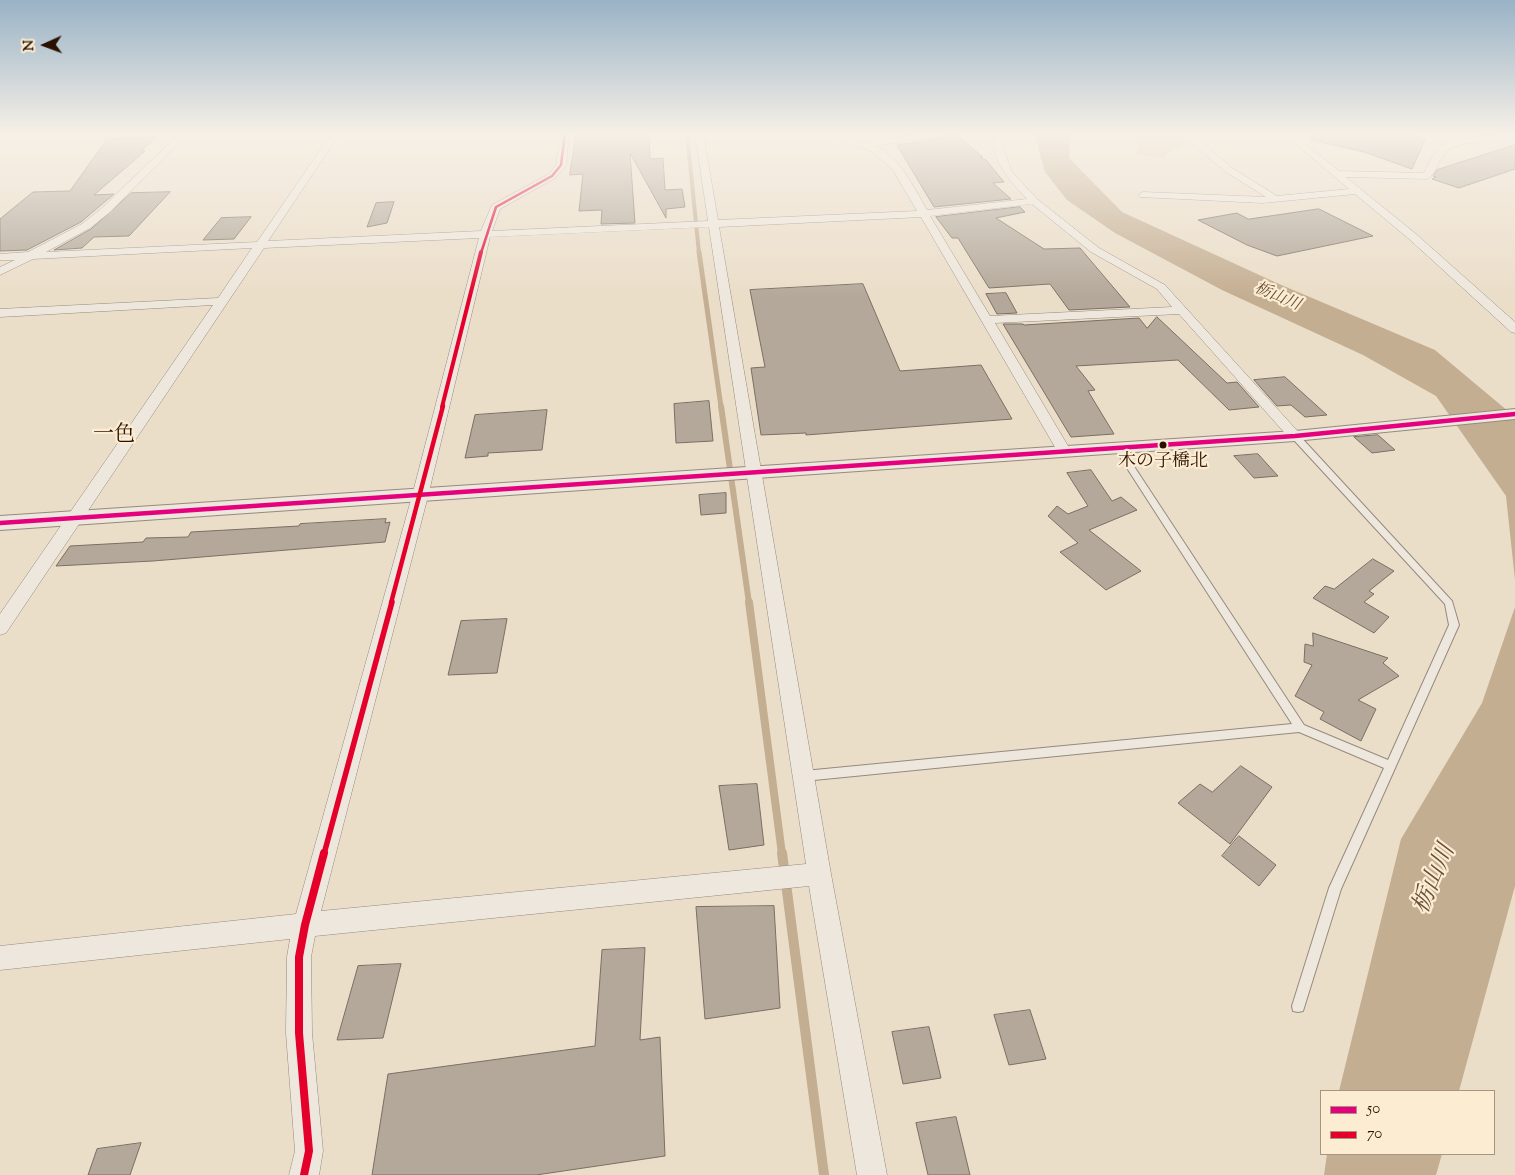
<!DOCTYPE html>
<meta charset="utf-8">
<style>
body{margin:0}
#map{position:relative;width:1515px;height:1175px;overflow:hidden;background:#ebdec9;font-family:"Sorts Mill Goudy",serif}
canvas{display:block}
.legend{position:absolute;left:1320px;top:1090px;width:175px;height:65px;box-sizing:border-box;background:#fcecd2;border:1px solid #a8947f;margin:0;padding:6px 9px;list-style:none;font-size:15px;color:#2a1102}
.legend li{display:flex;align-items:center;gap:10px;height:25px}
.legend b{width:25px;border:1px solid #a8947f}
.north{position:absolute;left:20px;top:20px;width:50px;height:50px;-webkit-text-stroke:4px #fcecd2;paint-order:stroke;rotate:268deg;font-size:14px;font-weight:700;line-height:20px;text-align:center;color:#2a1102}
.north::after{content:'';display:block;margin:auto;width:18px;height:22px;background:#2a1102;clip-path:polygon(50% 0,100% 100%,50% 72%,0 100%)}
</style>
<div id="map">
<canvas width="1515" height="1175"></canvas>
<ul class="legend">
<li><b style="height:6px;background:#e5007d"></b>50</li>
<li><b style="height:6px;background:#e4002b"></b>70</li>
</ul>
<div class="north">N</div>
</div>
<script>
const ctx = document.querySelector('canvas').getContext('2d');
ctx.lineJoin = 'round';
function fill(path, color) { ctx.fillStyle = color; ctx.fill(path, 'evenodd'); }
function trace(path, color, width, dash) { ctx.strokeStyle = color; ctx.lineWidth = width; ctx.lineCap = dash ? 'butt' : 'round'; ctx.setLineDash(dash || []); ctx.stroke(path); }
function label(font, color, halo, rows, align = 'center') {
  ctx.font = font + ' "Sorts Mill Goudy","Noto Serif JP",serif'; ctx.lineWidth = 4.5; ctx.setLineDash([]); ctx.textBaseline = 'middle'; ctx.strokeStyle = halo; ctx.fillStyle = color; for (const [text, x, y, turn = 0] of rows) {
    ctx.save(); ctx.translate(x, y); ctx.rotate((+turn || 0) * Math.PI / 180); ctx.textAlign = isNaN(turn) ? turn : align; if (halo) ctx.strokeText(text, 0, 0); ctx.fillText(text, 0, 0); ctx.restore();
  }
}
const green = new Path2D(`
 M 1151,133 L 1165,133 L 1195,142 L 1166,154 L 1165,158 L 1137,154 L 1137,137 L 1151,137 Z`);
const water = new Path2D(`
 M 1034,133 L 1070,133 L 1069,158 L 1122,212 L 1279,284 L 1435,350 L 1515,417 L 1515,580 L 1506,496 L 1436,396 L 1363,355 L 1222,290 L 1115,233 L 1067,200 L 1045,172 Z
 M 1515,607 L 1515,886 L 1459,1091 L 1339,1091 L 1401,839 L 1482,703 Z
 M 1327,1154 L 1442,1154 L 1436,1175 L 1324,1175 Z`);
const streamFar4 = new Path2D(`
 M 687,133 L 699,253`);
const streamFar3 = new Path2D(`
 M 699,252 L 721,407`);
const streamFar2 = new Path2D(`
 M 721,406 L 749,603`);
const streamFar1 = new Path2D(`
 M 749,602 L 782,854`);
const stream = new Path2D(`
 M 782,853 L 824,1175`);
const building = new Path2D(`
 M 577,133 L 649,133 L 650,159 L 663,158 L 665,190 L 682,189 L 685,207 L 666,209 L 666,218 L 630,153 L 635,223 L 601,224 L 602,210 L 579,211 L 583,174 L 570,175 Z
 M 954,133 L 983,157 L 980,158 L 986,160 L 1004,182 L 993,183 L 1011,199 L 934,207 L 897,145 L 941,138 L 946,134 Z
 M 1312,133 L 1403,133 L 1425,140 L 1412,169 L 1364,152 L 1311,140 Z
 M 156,137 L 141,151 L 145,151 L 94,195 L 114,194 L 81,222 L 27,250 L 0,251 L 0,219 L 33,192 L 70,191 L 107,139 Z
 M 1515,145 L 1515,169 L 1459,188 L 1432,179 L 1436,177 L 1433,176 L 1437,170 Z
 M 170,192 L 129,236 L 94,237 L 82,248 L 54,250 L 91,229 L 131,193 Z
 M 394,202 L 387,223 L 367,227 L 376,203 Z
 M 1020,207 L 1025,212 L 996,218 L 1044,249 L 1080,248 L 1130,307 L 1069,310 L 1050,284 L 989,288 L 958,238 L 952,238 L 936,217 Z
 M 1319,209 L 1373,236 L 1277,256 L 1247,245 L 1198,220 L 1237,213 L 1248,219 Z
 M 251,217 L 234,239 L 203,240 L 221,218 Z
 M 863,284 L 900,371 L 981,365 L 1012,419 L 806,435 L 806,433 L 761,435 L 751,368 L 765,367 L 750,290 Z
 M 1006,293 L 1017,313 L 997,314 L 986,294 Z
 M 1157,317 L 1227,383 L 1237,382 L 1259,407 L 1229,410 L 1178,360 L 1076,366 L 1095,390 L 1088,391 L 1114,434 L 1071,437 L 1003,324 L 1023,324 L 1024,325 L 1139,318 L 1147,328 Z
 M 1285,377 L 1327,415 L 1305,417 L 1291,405 L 1277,406 L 1254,380 Z
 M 709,401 L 713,441 L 676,443 L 674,404 Z
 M 547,410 L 542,450 L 488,453 L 488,456 L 465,458 L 475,415 Z
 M 1378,435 L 1395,450 L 1372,453 L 1354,437 Z
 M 1258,454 L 1278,476 L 1254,478 L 1234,456 Z
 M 1091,470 L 1112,501 L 1121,497 L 1137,510 L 1089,530 L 1141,571 L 1106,590 L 1060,552 L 1078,543 L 1048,516 L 1057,506 L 1068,514 L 1088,506 L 1067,473 Z
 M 726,493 L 726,513 L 701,515 L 699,495 Z
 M 386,519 L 385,523 L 390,522 L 385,542 L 153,561 L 56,566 L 70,546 L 143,542 L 146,538 L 188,537 L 191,532 L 299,526 L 300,524 Z
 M 1373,559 L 1394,571 L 1369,591 L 1374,594 L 1364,602 L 1389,617 L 1374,633 L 1313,598 L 1325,586 L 1334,589 Z
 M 507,619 L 497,673 L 448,675 L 461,621 Z
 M 1313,633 L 1388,658 L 1383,663 L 1399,676 L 1358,700 L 1376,709 L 1361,741 L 1320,719 L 1324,712 L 1295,696 L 1312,665 L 1304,662 L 1305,644 L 1313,646 Z
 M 1241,766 L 1272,787 L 1230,844 L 1178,803 L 1200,784 L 1212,792 Z
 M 757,784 L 764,845 L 729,850 L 719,786 Z
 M 1239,836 L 1276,865 L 1259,886 L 1222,856 Z
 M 774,906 L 780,1008 L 705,1019 L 696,907 Z
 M 645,948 L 640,1040 L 660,1037 L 665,1156 L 536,1175 L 372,1175 L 388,1074 L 595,1046 L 602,950 Z
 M 401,964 L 383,1038 L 337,1040 L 358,966 Z
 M 1030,1010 L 1046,1059 L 1009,1065 L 994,1015 Z
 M 929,1027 L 941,1078 L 903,1084 L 892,1032 Z
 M 956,1117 L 970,1175 L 928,1175 L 916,1123 Z
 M 141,1143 L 130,1175 L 88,1175 L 97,1149 Z`);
const service = new Path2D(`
 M 1292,434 L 1298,434 L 1452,601 L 1459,625 L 1341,889 L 1303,1011 L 1298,1012 L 1293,1011 L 1292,1006 L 1329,888 L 1384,768 L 1299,732 L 804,781 L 800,779 L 799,776 L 800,773 L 804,771 L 1292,724 L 1114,448 L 1118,446 L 1122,448 L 1304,725 L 1388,760 L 1449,625 L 1445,604 L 1292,438 Z`);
const minor = new Path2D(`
 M 180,133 L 189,133 L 110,212 L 90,228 L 46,252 L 257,242 L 332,133 L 340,133 L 268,241 L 481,231 L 492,205 L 549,174 L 556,165 L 561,133 L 569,133 L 566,165 L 555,178 L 500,209 L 492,231 L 708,221 L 695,133 L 703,133 L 718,220 L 917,211 L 893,170 L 873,152 L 827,133 L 838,133 L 864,143 L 926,133 L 945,133 L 941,136 L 874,146 C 900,156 914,188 927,210 L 1027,199 C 1010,181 990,160 994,133 L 1002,133 L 1001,143 L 1012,172 L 1037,199 L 1099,248 L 1165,285 L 1302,436 L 1300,439 L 1290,439 L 1179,314 L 995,323 L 1071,451 L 1069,454 L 1059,454 L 921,217 L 719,227 L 831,874 L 887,1175 L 857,1175 L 809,886 L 315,936 L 311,957 L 312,1033 L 323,1151 L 319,1175 L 289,1175 L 295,1151 L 286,1033 L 287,957 L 290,939 L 0,970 L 0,946 L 296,914 L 412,496 L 479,238 L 264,248 L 6,633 L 0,635 L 0,614 L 213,305 L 0,317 L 0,309 L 218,298 L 252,248 L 33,259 L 0,275 L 0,267 L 15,260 L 0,260 L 0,254 L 28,252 L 82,224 L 102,208 ZM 1032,204 L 1091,252 L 1157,289 L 1172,307 L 990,316 L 930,216 ZM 709,227 L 806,864 L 321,911 L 428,496 L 490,237 Z
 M 1168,133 L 1179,133 L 1199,140 L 1232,168 L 1277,196 L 1349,189 L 1283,133 L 1292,133 L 1339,171 L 1424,173 C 1428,165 1432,156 1438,149 C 1452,135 1496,135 1515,135 L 1515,141 C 1498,140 1457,140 1445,153 C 1438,160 1436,175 1427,179 L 1346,177 L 1416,234 L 1515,322 L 1515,333 L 1511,332 L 1408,238 L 1355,194 L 1263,203 L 1140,197 L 1138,195 L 1143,192 L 1266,197 L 1226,172 L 1193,144 Z`);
const tertiary = new Path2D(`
 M 1515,409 L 1515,419 L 1295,441 L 0,530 L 0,516 L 1295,431 Z`);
const bus1 = new Path2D(`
 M 0,523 L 1295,436 L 1515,414`);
const bus2Far4 = new Path2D(`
 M 481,253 L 496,207 L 552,176 L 561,165 L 565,133`);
const bus2Far3 = new Path2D(`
 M 442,407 L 481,252`);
const bus2Far2 = new Path2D(`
 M 391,603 L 443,406`);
const bus2Far1 = new Path2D(`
 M 324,854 L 392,602`);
const bus2 = new Path2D(`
 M 304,1175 L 309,1151 L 299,1033 L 299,957 L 305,925 L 324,853`);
const markers = [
 [1163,445,4.5,"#2a1102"]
];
const farWaternames = [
 ["栃山川",1277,298,23]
];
const busNames = [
 ["木の子橋北",1163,463]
];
const quarterNames = [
 ["一色",114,436]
];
const nearWaternames = [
 ["栃山川",1436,880,-67]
];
fill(green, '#e0ccb0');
fill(water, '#c4ae92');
trace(streamFar4, '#c4ae92', 4);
trace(streamFar3, '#c4ae92', 5);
trace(streamFar2, '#c4ae92', 6);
trace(streamFar1, '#c4ae92', 8);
trace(stream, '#c4ae92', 10);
fill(building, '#b3a89a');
trace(building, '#7a6f63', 1);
trace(service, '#958a7d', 2);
trace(minor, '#958a7d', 1);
trace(tertiary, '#958a7d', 2);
fill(service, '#eee7dd');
fill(minor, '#eee7dd');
fill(tertiary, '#eee7dd');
trace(bus1, '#e5007d', 4.5);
trace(bus2Far4, '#e4002b', 2.5);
trace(bus2Far3, '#e4002b', 4);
trace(bus2Far2, '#e4002b', 4.5);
trace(bus2Far1, '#e4002b', 5.5);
trace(bus2, '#e4002b', 8);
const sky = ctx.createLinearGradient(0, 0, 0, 297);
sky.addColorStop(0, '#99b2c6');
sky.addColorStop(0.45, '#f6f0e7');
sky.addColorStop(1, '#f6f0e700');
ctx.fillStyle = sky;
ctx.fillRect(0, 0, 1515, 297);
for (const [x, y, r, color] of markers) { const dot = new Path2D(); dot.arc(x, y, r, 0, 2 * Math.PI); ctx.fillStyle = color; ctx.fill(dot); trace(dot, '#fcecd2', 2); }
label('italic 16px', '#684f38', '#fcecd2', farWaternames);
label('18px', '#2a1102', '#fcecd2', busNames);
label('21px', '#2a1102', '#fcecd2', quarterNames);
label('italic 24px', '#684f38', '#fcecd2', nearWaternames);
</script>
